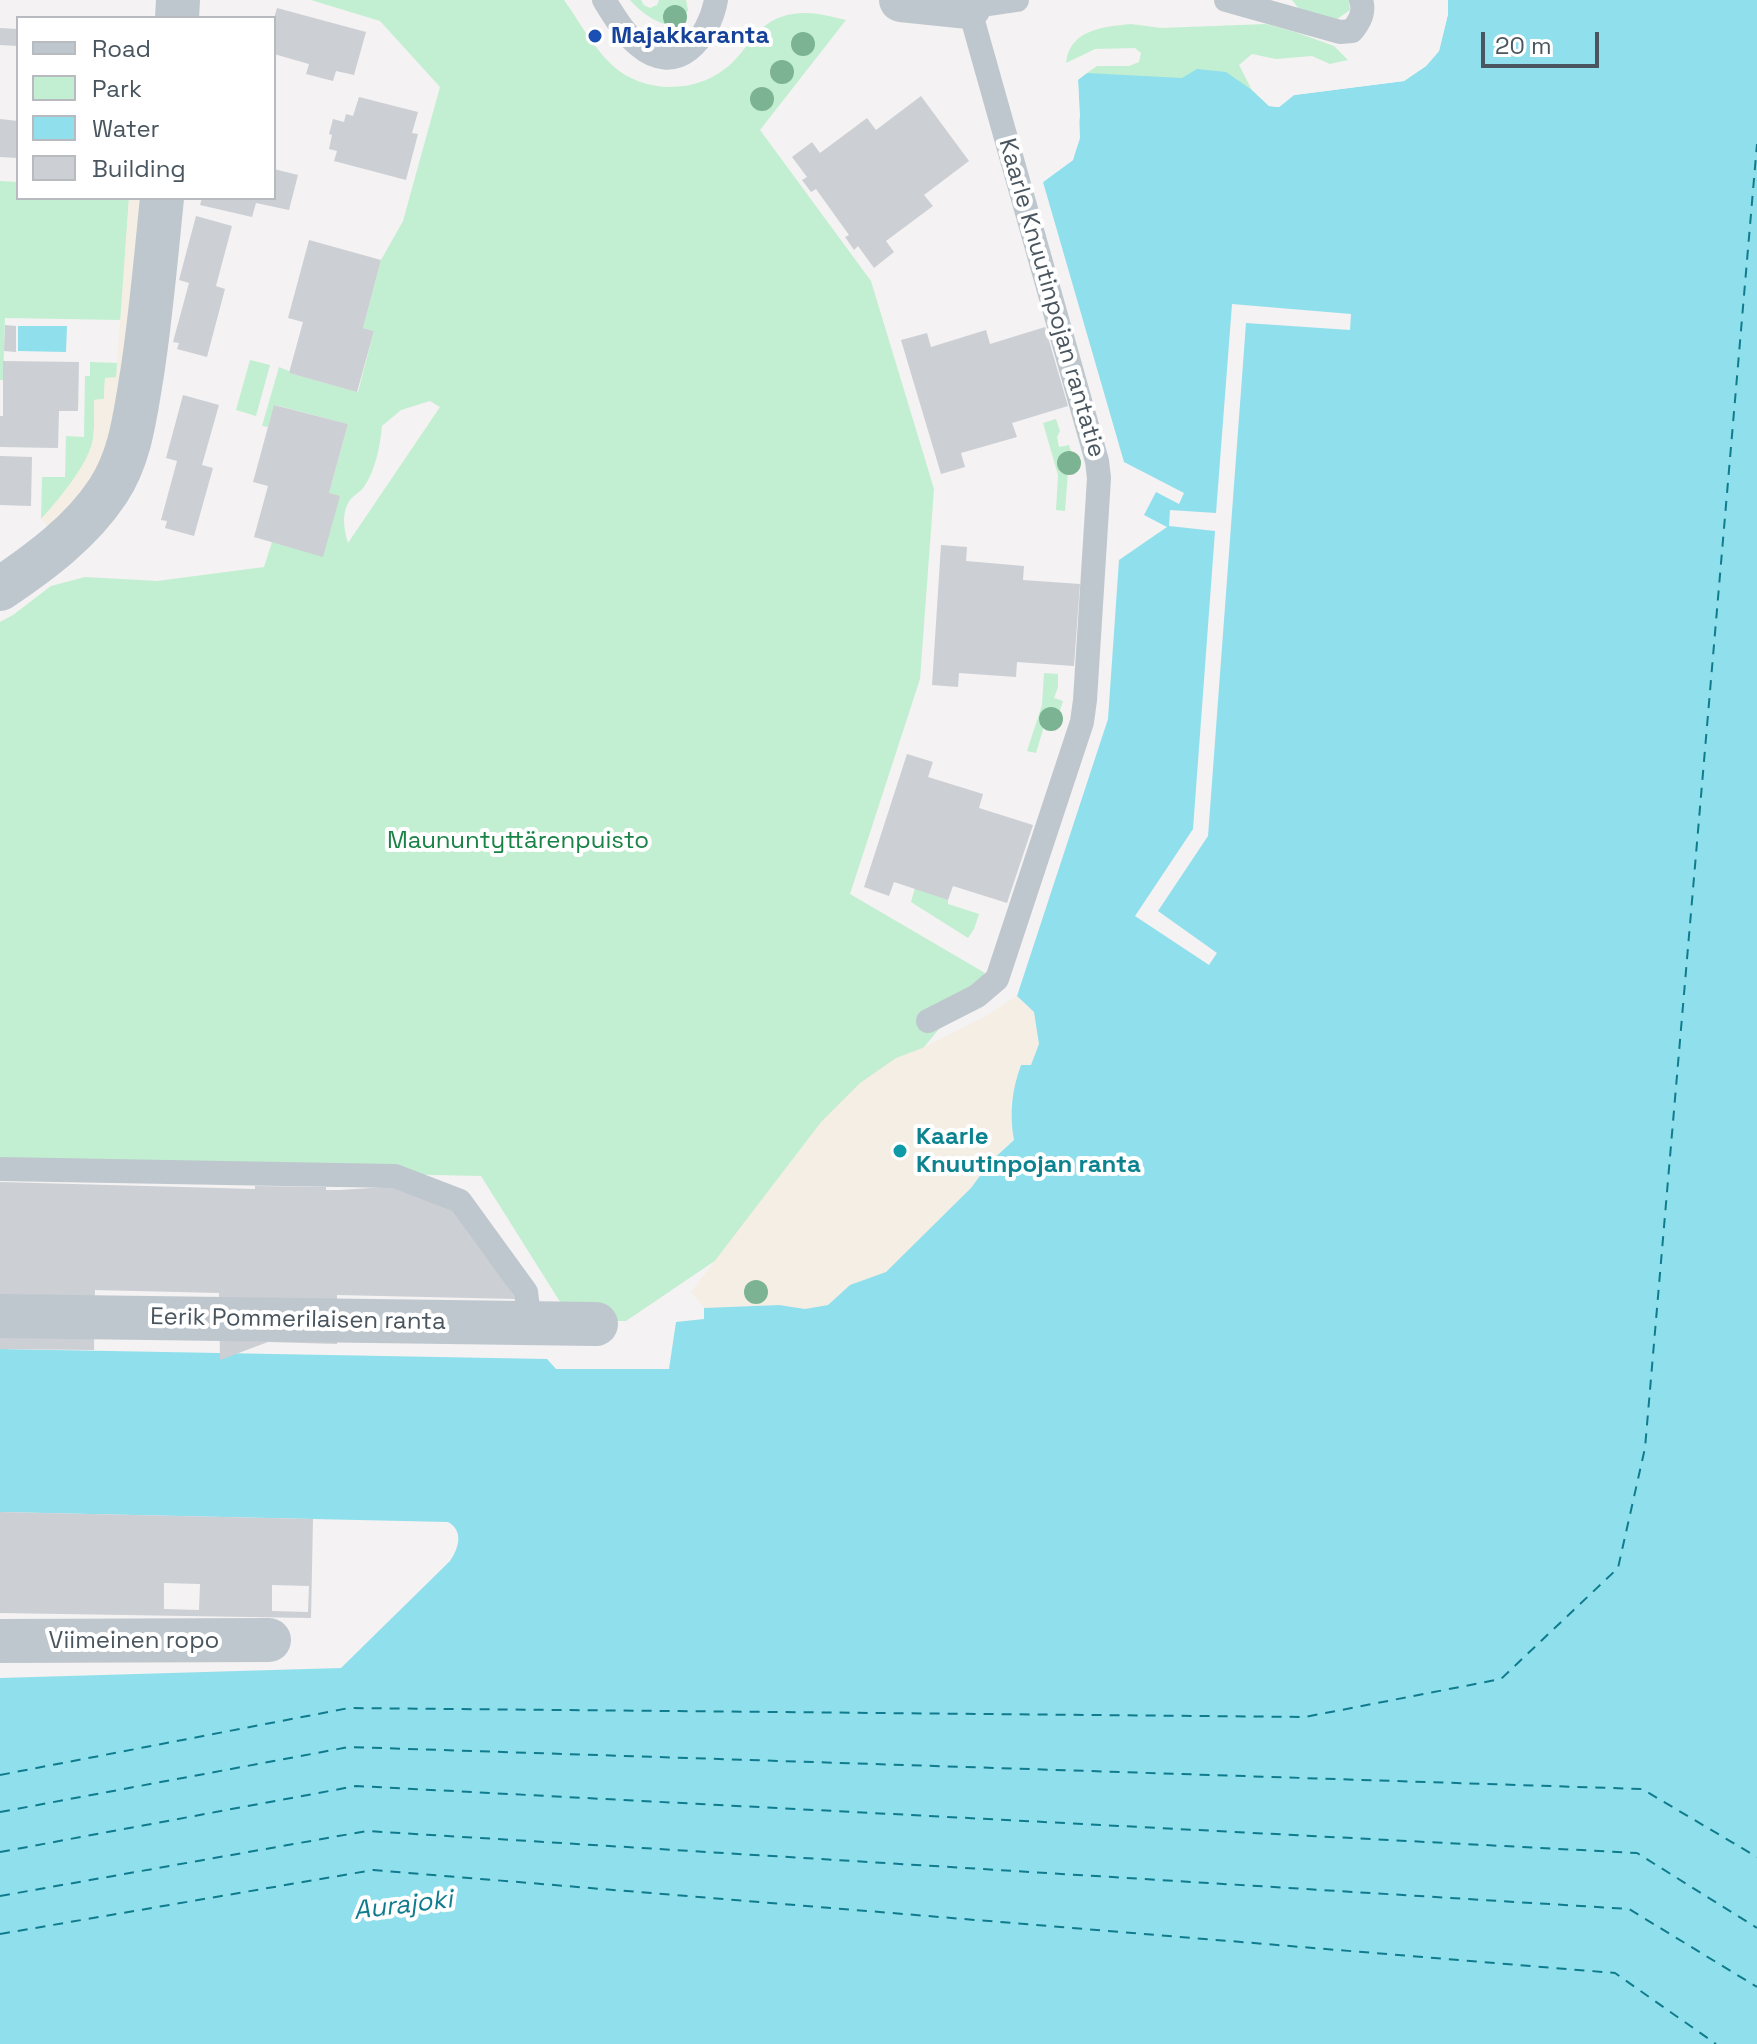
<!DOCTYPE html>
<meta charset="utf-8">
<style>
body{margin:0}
#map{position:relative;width:1757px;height:2044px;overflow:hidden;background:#f4f2f2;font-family:"Space Grotesk",sans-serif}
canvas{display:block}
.legend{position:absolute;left:16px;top:16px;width:260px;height:184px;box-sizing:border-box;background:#fff;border:2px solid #b7bbbf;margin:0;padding:10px 14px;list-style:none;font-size:24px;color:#4a565f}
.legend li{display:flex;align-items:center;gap:16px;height:40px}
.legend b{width:40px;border:2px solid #b7bbbf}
.scale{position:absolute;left:1481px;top:32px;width:118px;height:36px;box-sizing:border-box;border:4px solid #4a565f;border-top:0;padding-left:10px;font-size:24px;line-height:28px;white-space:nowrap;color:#4a565f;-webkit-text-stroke:6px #fff;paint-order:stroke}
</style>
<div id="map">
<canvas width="1757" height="2044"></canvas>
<ul class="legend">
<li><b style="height:10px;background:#bec7ce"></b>Road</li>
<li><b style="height:22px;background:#c2efd1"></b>Park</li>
<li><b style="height:22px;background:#90dfec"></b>Water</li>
<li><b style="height:22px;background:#cccfd4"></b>Building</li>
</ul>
<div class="scale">20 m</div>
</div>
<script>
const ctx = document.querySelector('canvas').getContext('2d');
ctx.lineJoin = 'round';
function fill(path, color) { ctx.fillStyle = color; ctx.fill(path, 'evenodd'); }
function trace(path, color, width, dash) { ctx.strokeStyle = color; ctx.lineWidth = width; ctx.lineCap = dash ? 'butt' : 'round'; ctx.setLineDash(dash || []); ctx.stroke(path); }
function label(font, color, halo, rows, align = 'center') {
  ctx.font = font + ' "Space Grotesk",sans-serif'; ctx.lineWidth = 8; ctx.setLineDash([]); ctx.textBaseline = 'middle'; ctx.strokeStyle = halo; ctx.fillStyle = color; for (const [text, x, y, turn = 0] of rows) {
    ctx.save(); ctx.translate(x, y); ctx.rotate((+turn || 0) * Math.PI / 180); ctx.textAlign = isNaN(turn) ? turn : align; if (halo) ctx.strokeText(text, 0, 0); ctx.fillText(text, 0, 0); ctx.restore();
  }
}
const green = new Path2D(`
 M 311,0 L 564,0 C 579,21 592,46 611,64 C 644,96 701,94 733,62 C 750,45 756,26 781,17 C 804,9 823,15 846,20 L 760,130 L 871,281 L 934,489 L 920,679 L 850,894 L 985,973 L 790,1210 L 626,1321 L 572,1321 L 481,1176 L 0,1166 L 0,622 L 13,615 L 51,586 L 85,577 L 157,581 L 264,567 L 272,542 L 323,556 L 329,493 L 348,424 L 275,405 L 268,427 L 262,426 L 279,367 L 289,371 L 289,373 L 358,392 L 374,331 L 363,328 L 381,260 L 403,221 L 440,87 L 380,21 ZM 430,401 L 440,407 L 348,543 C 344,529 341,513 350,500 C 354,495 360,492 364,487 C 376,469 380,446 382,426 L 401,410 Z
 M 630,0 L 641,0 L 644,5 L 650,8 L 657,5 L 659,0 L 686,0 L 688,10 C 676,40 644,16 630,0 Z
 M 1292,0 L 1349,0 L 1350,10 L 1337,19 L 1300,10 Z
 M 1131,24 L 1161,28 L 1266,24 L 1295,32 L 1334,46 L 1348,60 L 1330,64 L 1312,56 L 1276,59 L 1252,54 L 1239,65 L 1252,90 L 1269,106 L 1078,79 L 1097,66 L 1129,66 L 1139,62 L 1141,53 L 1135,48 L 1095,49 L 1066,63 C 1070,29 1103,27 1131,24 Z
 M 0,181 L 18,182 L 18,198 L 129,198 L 121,320 L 5,318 L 3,380 L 0,380 Z
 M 250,360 L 270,365 L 256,416 L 236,410 Z
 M 90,362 L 117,363 L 117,378 L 105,378 L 104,399 L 94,400 C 94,413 95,426 93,439 C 90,463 58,502 41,519 L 42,477 L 65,477 L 66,436 L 84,437 L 85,376 L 90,376 Z
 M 1056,419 L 1060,431 L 1057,437 L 1059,447 L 1069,445 L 1076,468 L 1068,471 L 1065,511 L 1056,510 L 1058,475 L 1043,423 Z
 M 1044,673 L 1058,674 L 1058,687 L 1054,698 L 1063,701 L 1055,726 L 1045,723 L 1036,753 L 1027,751 L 1042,705 Z
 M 915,888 L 948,900 L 948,904 L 979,914 L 974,929 L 968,938 L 911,902 Z`);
const sand = new Path2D(`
 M 129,198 L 147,198 L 110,454 L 53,532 L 41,519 C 57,502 90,462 93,439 C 95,426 94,412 94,400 L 104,399 L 105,378 L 116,377 Z
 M 1017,996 L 1034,1012 L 1039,1044 L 1031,1066 L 1011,1101 L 1011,1121 L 1014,1139 L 990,1162 L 971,1188 L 886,1273 L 850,1285 L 829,1305 L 805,1309 L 779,1305 L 704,1308 L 691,1292 L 821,1122 L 860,1083 L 896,1058 L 925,1047 L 987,1015 Z`);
const water = new Path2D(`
 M 1448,0 L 1757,0 L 1757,2044 L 0,2044 L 0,1678 L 341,1668 L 450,1561 C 459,1548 464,1531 448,1522 L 0,1512 L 0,1349 L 547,1359 L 556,1369 L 669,1369 L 676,1322 L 704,1319 L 704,1308 L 779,1305 L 805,1309 L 828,1305 L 850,1285 L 886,1272 L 971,1188 L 990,1162 L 1014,1140 C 1009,1113 1012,1090 1021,1065 L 1031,1065 L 1039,1044 L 1034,1012 L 1017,996 L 1108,719 L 1119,560 L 1167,527 L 1144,515 L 1156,492 L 1179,504 L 1184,493 L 1124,462 L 1043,182 L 1073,160 L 1080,116 L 1078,79 L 1087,73 L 1182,78 L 1197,69 L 1226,72 L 1252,90 L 1269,106 L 1279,107 L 1294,95 L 1404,81 L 1426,66 L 1439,51 L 1448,14 Z
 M 18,326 L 67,326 L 66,352 L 18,351 Z`);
const pier = new Path2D(`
 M 1444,0 L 1448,0 L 1448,14 L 1439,51 L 1426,66 L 1404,81 L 1294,95 L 1279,107 L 1269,106 L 1252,90 L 1248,82 L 1271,103 L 1278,103 L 1294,91 L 1403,77 L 1423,63 L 1435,49 L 1444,13 Z
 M 1092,69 L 1078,80 L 1080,138 L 1073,160 L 1043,182 L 1042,178 L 1070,158 L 1076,137 L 1074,78 L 1085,70 Z
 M 1232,304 L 1351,314 L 1350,330 L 1246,323 L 1208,836 L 1158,911 L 1217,953 L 1209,965 L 1135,916 L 1193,829 L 1215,531 L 1169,526 L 1170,510 L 1216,513 Z`);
const ferry = new Path2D(`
 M 0,1775 L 349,1708 L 1305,1717 L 1501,1679 L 1618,1568 L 1645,1448 L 1757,144
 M 0,1812 L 349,1747 L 1642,1789 L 1757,1857
 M 0,1852 L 356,1786 L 1637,1853 L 1757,1928
 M 0,1896 L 367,1831 L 1629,1909 L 1757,1987
 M 0,1934 L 373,1870 L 1615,1973 L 1716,2044`);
const building = new Path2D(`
 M 277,8 L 366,32 L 354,75 L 336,71 L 333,81 L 306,74 L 309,64 L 274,54 L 274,18 Z
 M 0,28 L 18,29 L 18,46 L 0,45 Z
 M 921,96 L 969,161 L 924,195 L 933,206 L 886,241 L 894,252 L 874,268 L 858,246 L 854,250 L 845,237 L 849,235 L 816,189 L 811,192 L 802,180 L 807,177 L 792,157 L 812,142 L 820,153 L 867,118 L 876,130 Z
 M 359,97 L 418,112 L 412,133 L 418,134 L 406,180 L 334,161 L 337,151 L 329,149 L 332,135 L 329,134 L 333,119 L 344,122 L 346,114 L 353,116 Z
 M 0,119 L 18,121 L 18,158 L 0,157 Z
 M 274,169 L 298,175 L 289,210 L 256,203 L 252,217 L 200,205 L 202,198 L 274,198 Z
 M 196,216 L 232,226 L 216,286 L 225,289 L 207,357 L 177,349 L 179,343 L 173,342 L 189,283 L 179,280 Z
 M 309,240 L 381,260 L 363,328 L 374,331 L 357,392 L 289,373 L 303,322 L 288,318 Z
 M 5,325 L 16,326 L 16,352 L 4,351 Z
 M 1045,327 L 1068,406 L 1012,423 L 1017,437 L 961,453 L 965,467 L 941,474 L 901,340 L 927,333 L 931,347 L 986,330 L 990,344 Z
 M 3,361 L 79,362 L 78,411 L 59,411 L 58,448 L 0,447 L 0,416 L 3,416 Z
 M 183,395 L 219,405 L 202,465 L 213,468 L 194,536 L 165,528 L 167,521 L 161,520 L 177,461 L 166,458 Z
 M 274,405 L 348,424 L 329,493 L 340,496 L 323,557 L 254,537 L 268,486 L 253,482 Z
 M 0,456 L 32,457 L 31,506 L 0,505 Z
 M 941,545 L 967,547 L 966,561 L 1024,566 L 1023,580 L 1080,584 L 1074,666 L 1017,662 L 1016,677 L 959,673 L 958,687 L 932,685 Z
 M 907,754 L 933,762 L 928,777 L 983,794 L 979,808 L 1033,825 L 1007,903 L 953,886 L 948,900 L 894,882 L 889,896 L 864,887 Z
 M 0,1182 L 255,1189 L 255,1186 L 326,1187 L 326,1190 L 339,1190 L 403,1186 L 458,1212 L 516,1299 L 337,1295 L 337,1344 L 268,1342 L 220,1360 L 219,1293 L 95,1290 L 94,1350 L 0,1349 Z
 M 0,1512 L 313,1519 L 311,1618 L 0,1613 ZM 164,1583 L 200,1584 L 199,1610 L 164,1609 ZM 272,1585 L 309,1586 L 308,1612 L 272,1611 Z`);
const service = new Path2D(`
 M 604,0 C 614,16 624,33 638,45 C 677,79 709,38 716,0
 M 1226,0 L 1340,32 L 1352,31 C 1360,21 1365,12 1361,0
 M 928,1021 L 977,996 L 997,979 L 1082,722 L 1085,700 L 1099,478 L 1097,461 L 969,7 L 1017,0
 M 0,1169 L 395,1176 L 460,1201 L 526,1292 L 530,1323`);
const minor = new Path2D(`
 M 901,0 L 969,7
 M 177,18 L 178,0
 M 0,589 C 40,562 81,532 108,491 C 131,456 135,415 142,374 C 151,316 156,257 162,198
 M 0,1316 L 596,1324
 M 0,1641 L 269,1640`);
const trees = [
 [675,17],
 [803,44],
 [782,72],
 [762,99],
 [1069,463],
 [1051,719],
 [756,1292]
];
const markers = [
 [595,36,8,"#1a4fb4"],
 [900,1151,8,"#0f9aa8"]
];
const transitNames = [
 ["Majakkaranta",611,36]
];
const streetNames = [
 ["Kaarle Knuutinpojan rantatie",1051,298,74],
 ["Eerik Pommerilaisen ranta",298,1320,1],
 ["Viimeinen ropo",134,1641]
];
const parkNames = [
 ["Maununtyttärenpuisto",518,841]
];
const cultureNames = [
 ["Kaarle",916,1137],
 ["Knuutinpojan ranta",916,1165]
];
const waterNames = [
 ["Aurajoki",403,1906,-7]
];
fill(green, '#c2efd1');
fill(sand, '#f4eee4');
fill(water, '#90dfec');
fill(pier, '#f4f2f2');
trace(ferry, '#0f7c8e', 2, [10, 8]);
fill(building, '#cccfd4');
trace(service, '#bec7ce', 24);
trace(minor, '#bec7ce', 44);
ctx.fillStyle = '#7cb493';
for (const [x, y] of trees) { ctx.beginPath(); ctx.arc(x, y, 12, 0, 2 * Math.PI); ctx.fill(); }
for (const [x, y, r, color] of markers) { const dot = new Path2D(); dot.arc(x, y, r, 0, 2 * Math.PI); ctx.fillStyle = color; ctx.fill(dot); trace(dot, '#fff', 3); }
label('bold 24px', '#164399', '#fff', transitNames, 'left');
label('24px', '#4a565f', '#fff', streetNames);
label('24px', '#198246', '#fff', parkNames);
label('bold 24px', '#0d838f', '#fff', cultureNames, 'left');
label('italic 26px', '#0f7c8e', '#fff', waterNames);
</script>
